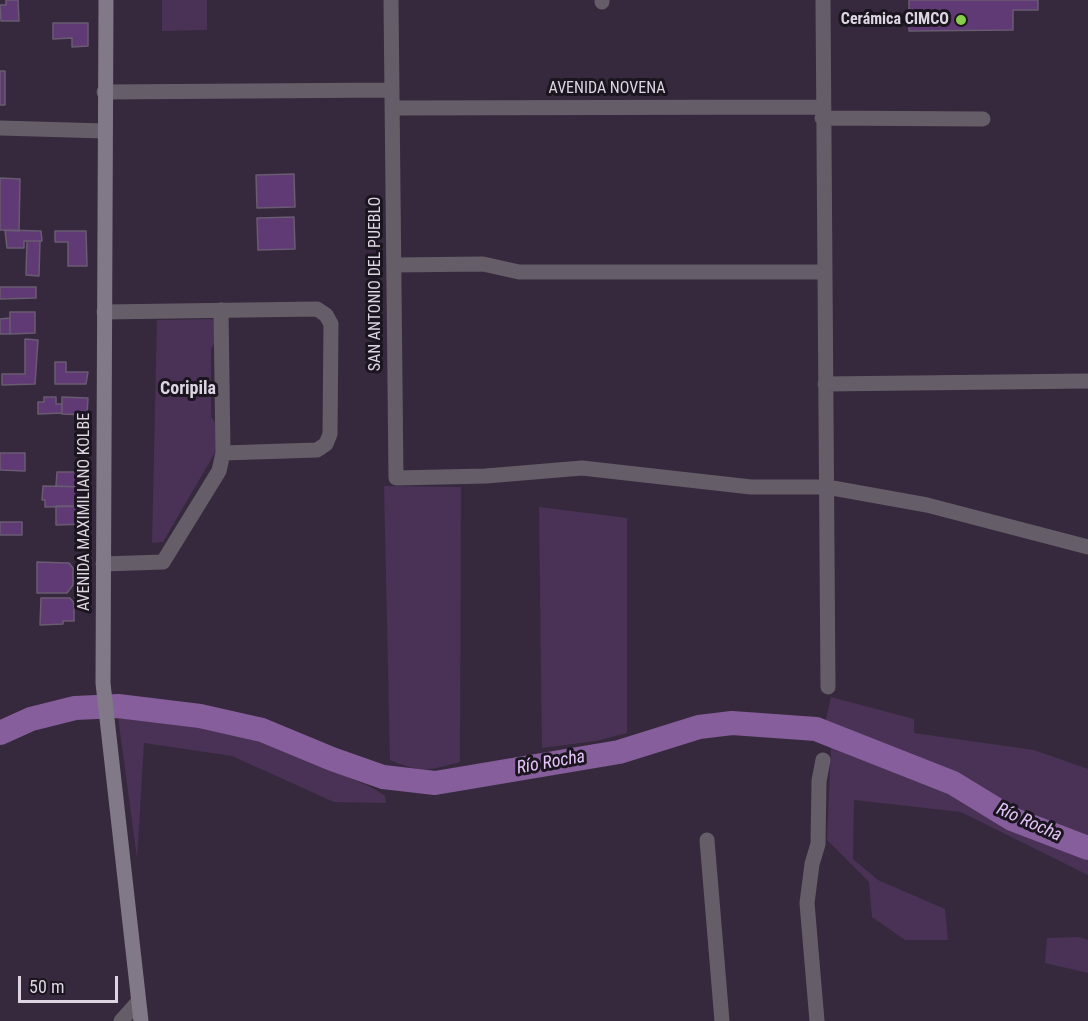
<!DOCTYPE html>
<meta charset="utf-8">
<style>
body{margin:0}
#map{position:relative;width:1088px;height:1021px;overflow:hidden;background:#36293d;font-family:"Roboto Condensed",sans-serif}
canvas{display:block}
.scale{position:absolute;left:18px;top:976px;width:100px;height:27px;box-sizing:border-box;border:3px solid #ddd5e2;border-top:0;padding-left:8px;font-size:18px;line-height:21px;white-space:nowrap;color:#ddd5e2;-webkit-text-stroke:4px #1a151e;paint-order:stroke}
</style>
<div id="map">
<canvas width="1088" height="1021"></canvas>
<div class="scale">50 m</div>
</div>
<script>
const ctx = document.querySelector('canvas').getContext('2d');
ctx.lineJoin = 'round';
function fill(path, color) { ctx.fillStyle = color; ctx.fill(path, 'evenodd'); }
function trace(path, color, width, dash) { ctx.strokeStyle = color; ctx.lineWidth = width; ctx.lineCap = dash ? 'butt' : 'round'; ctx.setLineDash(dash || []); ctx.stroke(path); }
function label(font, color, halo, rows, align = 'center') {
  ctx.font = font + ' "Roboto Condensed",sans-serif'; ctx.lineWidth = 6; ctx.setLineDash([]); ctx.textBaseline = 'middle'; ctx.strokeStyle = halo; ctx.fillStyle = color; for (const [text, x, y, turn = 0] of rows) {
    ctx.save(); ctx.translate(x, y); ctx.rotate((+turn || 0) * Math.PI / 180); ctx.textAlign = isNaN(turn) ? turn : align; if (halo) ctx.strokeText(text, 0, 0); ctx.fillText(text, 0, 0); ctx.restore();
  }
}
const green = new Path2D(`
 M 162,0 L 207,0 L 207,30 L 162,31 Z
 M 215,319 L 216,342 L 211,348 L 211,417 L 217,424 L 216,451 L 163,542 L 152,543 L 157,320 Z
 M 384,486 L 461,487 L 460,762 C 428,771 421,773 390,760 Z
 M 539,507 L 627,518 L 627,733 L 596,741 L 542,748 Z
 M 831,697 L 914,719 L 914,733 L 1034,750 L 1088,769 L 1088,841 L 1017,816 L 963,780 L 825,724 Z
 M 118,717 L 146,718 L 260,738 L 373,788 L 385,796 L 386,803 L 334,802 L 232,756 L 144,743 L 137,858 Z
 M 831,747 L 902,773 L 965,800 L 1003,825 L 1088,858 L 1088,875 L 961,812 L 854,800 L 853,859 L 878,880 L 945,909 L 948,940 L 905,940 L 872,917 L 869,882 L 827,840 Z
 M 1079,937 L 1088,940 L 1088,973 L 1045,963 L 1047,938 Z`);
const river = new Path2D(`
 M 0,733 L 31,719 L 75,708 L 118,706 L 200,716 L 262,730 L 332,759 L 383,777 L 435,783 L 619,752 L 699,727 L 732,723 L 816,729 L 953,783 L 1012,819 L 1088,848`);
const building = new Path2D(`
 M 6,0 L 18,0 L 19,21 L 1,21 L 0,5 L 6,5 Z
 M 909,0 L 1038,0 L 1038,10 L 1013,10 L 1013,30 L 909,31 Z
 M 53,23 L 88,23 L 88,46 L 72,47 L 72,38 L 53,39 Z
 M 0,71 L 5,71 L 5,105 L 0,105 Z
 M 294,174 L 295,207 L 257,208 L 256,175 Z
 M 0,178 L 20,179 L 19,231 L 0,230 Z
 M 294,217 L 295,249 L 258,250 L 257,218 Z
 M 5,230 L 41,231 L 42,241 L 24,241 L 24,248 L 7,248 Z
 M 55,231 L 86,231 L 87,266 L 68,266 L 68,242 L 55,242 Z
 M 27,241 L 40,241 L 39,276 L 26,275 Z
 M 0,287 L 36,287 L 36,298 L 0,299 Z
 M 10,312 L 35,312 L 35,333 L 10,334 Z
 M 10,318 L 10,334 L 0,334 L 0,319 Z
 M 25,339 L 38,340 L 35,384 L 2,385 L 2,374 L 25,374 Z
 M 55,362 L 66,362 L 66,372 L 88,372 L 86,384 L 55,384 Z
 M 44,397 L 56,397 L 56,404 L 62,404 L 62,413 L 38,414 L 38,402 L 44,402 Z
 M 62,397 L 88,398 L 87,415 L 62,414 Z
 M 0,453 L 25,453 L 25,471 L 0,470 Z
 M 57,472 L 86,472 L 85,487 L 56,486 Z
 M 43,486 L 85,487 L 85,506 L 45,507 L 45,500 L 42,500 Z
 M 56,506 L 85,506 L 87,524 L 56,525 Z
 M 0,522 L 22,522 L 22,535 L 0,535 Z
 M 37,562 L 69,563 L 73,568 L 73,585 L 67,593 L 37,593 Z
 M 41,598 L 70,598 L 74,603 L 74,621 L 63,621 L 63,624 L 40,625 Z`);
const minor = new Path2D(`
 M 391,0 L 396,478 L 486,476 L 582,468 L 751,487 L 827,487 L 927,505 L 1088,547
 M 823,0 L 828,687
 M 602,2 L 602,0
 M 104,92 L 392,90
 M 393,108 L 822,107
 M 822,118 L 983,119
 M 0,128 L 105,131
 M 394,265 L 483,264 L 519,272 L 824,272
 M 104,312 L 317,309 L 326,315 L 331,324 L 330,434 L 326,444 L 317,450 L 223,453
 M 825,384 L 1088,381
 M 103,564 L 163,562 L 219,471 L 223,453 L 221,310
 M 707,840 L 722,1021
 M 121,1021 L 138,1002
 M 817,1021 L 807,903 L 812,864 L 818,844 L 819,781 L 823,760`);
const secondary = new Path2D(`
 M 106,0 L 103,683 L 141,1021`);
const markers = [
 [961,20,6,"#88cf49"]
];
const poiNames = [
 ["Cerámica CIMCO",949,20]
];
const streetNames = [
 ["AVENIDA NOVENA",607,89],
 ["SAN ANTONIO DEL PUEBLO",376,284,-90],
 ["AVENIDA MAXIMILIANO KOLBE",85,512,-90]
];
const neighbourhoodNames = [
 ["Coripila",188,389]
];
const waterNames = [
 ["Río Rocha",551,763,-10],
 ["Río Rocha",1029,823,24]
];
fill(green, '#493255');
trace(river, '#865e9b', 24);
fill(building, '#603a74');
trace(building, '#695b71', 1.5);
trace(minor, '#655e68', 15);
trace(secondary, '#827988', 15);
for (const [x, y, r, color] of markers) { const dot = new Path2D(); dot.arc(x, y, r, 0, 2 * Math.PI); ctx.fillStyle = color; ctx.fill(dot); trace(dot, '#1a151e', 2); }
label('bold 16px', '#ddd5e2', '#1a151e', poiNames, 'right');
label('16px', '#ddd5e2', '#1a151e', streetNames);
label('bold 18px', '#ddd5e2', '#1a151e', neighbourhoodNames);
label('italic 18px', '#e5c4f8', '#1a151e', waterNames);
</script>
